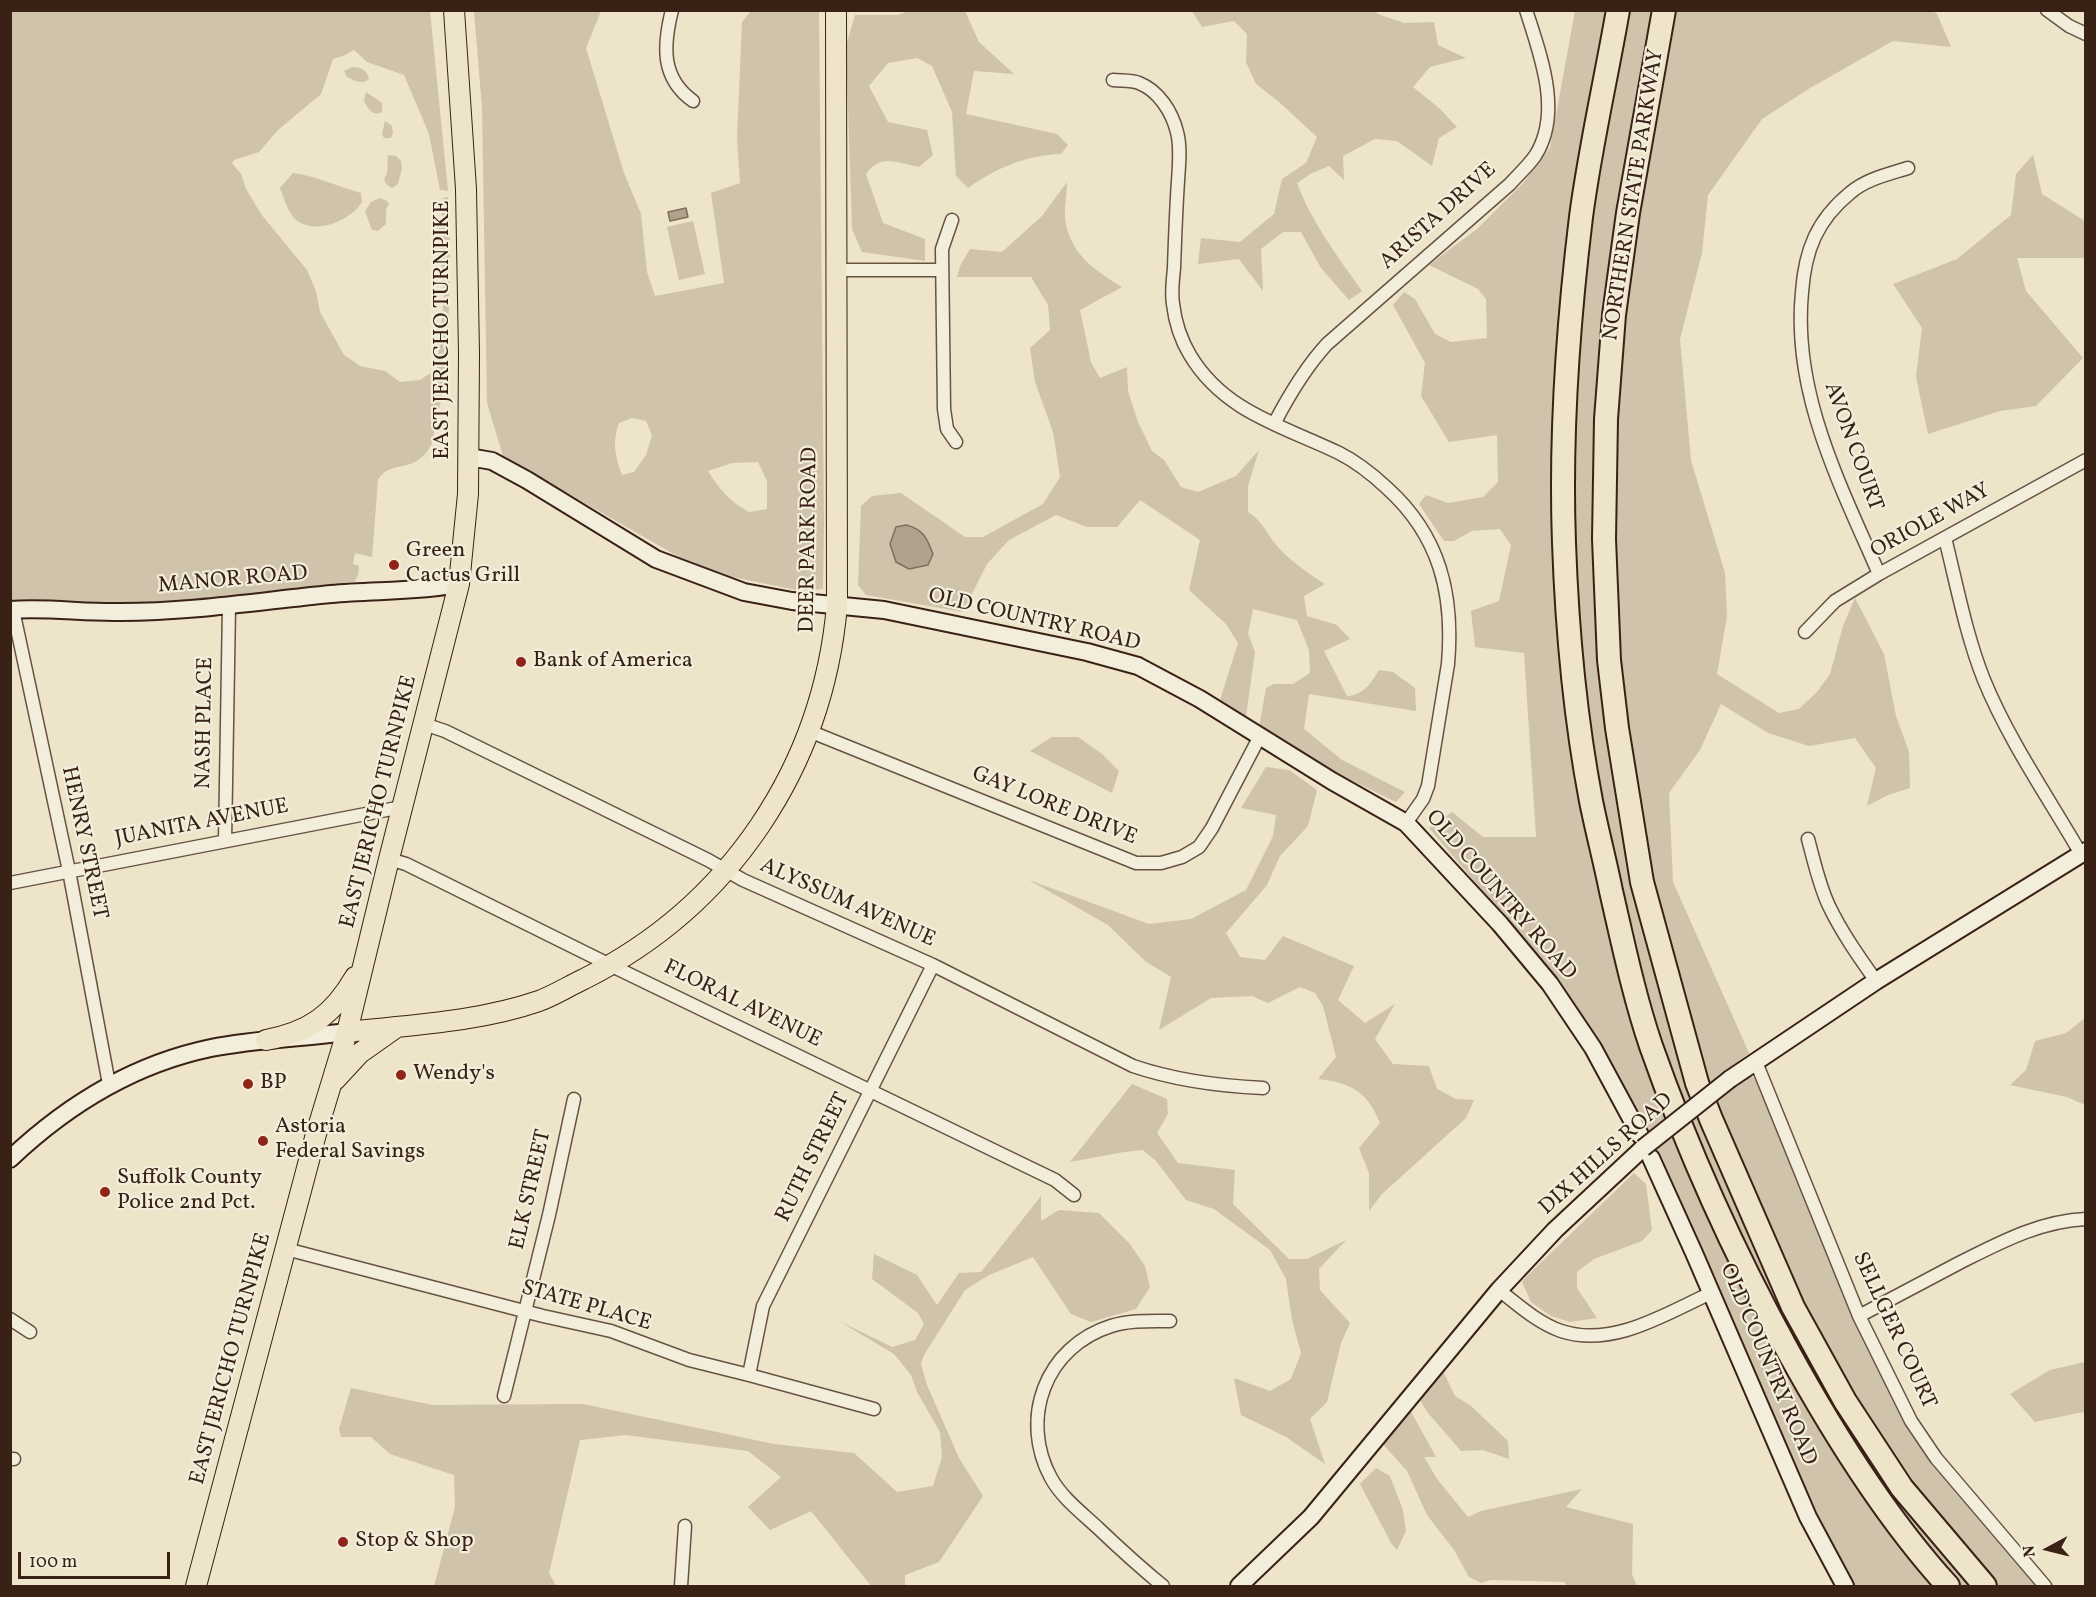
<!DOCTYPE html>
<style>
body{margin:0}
#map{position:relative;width:2096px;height:1597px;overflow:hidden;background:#ede4c9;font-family:Vollkorn,serif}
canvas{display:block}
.frame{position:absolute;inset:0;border:12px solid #3a2116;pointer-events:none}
.north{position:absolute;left:2018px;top:1519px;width:60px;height:60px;-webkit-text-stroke:4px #f3eddc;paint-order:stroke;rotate:263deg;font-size:16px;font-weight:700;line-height:24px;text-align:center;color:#3a2116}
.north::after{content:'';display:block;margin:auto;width:21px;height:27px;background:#3a2116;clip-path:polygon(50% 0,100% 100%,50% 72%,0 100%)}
.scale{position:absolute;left:18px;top:1552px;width:152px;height:27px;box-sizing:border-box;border:3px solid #3a2116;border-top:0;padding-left:8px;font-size:18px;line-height:21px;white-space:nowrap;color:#3a2116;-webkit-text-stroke:4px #f3eddc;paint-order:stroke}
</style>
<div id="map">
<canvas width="2096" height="1597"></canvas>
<div class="frame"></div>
<div class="north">N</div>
<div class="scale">100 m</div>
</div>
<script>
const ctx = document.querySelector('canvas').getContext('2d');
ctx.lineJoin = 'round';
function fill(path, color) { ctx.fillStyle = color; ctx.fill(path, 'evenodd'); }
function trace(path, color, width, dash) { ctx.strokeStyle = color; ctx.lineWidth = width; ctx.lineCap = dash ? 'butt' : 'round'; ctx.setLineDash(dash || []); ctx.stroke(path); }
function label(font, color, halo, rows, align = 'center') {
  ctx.font = font + ' Vollkorn,serif'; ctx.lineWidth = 4.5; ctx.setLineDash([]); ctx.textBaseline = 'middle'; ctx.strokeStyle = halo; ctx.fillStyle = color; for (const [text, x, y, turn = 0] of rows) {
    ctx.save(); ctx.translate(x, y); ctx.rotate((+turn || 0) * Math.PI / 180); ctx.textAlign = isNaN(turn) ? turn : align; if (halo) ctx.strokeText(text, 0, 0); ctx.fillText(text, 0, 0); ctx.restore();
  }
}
const green = new Path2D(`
 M 11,11 L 430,11 L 448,191 L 440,190 L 429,134 L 404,75 L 367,62 L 354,50 L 343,56 L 333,59 L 321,94 L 278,130 L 259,152 L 234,160 L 232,163 L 241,174 L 246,189 L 261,214 L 307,270 L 316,291 L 320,312 L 344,355 L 360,366 L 385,371 L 400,382 L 420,380 L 437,369 L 444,297 L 439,228 L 444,226 L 450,229 L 448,366 L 432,443 C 417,476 390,458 378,480 L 372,557 L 355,553 L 353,564 L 359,566 L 358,575 L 353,585 L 199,602 L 153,605 L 11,604 Z
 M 474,11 L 601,11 L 586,48 L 624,173 L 641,214 L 647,272 L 655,296 L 724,283 L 711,193 L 740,183 L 737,138 L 742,22 L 751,11 L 819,11 L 824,523 L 823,589 L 801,591 L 703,571 L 503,456 L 487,403 L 482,108 ZM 632,418 L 646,421 L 652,435 L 646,455 L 634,472 L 622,475 C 615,457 612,441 619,423 ZM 758,462 L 767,481 L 767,509 L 749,512 C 730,502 719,489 708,471 L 732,463 Z
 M 909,11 L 965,11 L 979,42 L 1014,74 L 974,71 L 966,114 L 1057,134 L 1068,145 L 1061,154 C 1026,155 996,168 968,188 L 956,176 L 952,112 L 932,66 L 917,58 L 888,63 L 869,86 L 888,122 L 927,130 L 933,155 L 919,167 C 897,163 881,153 866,174 L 883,223 L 925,239 L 925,261 L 862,252 L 852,229 L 846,46 L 855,15 L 898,15 Z
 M 1192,11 L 1375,11 L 1378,14 L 1404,23 L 1434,22 L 1438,45 L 1466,58 L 1430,67 L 1413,87 L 1439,108 L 1457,127 L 1439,138 L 1432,166 L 1397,141 L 1375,139 L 1343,156 L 1344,180 L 1329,166 L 1312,173 L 1297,183 C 1312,223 1338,257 1362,291 L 1349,300 L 1321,268 L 1301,232 L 1283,232 L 1261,249 L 1263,291 L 1239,259 L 1198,264 L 1201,238 L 1240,242 L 1274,214 L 1282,179 L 1306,163 L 1317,137 L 1278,101 L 1256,84 L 1246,62 L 1247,34 L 1234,21 L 1202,27 Z
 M 1575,11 L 1611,11 L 1576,193 L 1562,289 L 1554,500 L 1572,718 L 1591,854 L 1629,995 L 1670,1114 L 1646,1133 L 1562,984 L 1429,828 L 1452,812 L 1483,837 L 1536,837 L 1524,653 L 1475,647 L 1471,611 L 1499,601 L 1511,545 L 1500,529 L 1472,531 L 1454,541 L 1444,541 L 1419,504 L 1426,495 L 1448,503 L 1483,497 L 1498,482 L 1497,435 L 1449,442 L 1421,396 L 1425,363 L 1393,305 L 1404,292 L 1415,299 L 1435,334 L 1451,342 L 1487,338 L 1486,299 L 1478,289 L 1429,265 L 1477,229 L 1524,182 L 1550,148 Z
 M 1630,11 L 1654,11 L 1618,207 L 1597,387 L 1597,575 L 1611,737 L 1693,1096 L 1681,1105 L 1642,987 L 1587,744 L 1572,577 L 1575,389 L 1595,204 Z
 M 1673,11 L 1933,11 L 1937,14 L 1951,47 L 1893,41 L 1810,88 L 1762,119 L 1708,195 L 1702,253 L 1680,339 L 1691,460 L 1725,573 L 1727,616 L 1717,674 L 1779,713 L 1799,709 L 1817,692 L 1830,674 L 1843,626 L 1855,598 L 1884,654 L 1896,716 L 1909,752 L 1910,788 L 1888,795 L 1867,806 L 1876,768 L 1855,738 L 1809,746 L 1768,733 L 1721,704 L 1700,750 L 1669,793 L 1673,882 L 1749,1053 L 1707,1085 L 1646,863 L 1616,634 L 1612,531 L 1615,390 L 1626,276 Z
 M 352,67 C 361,67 367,70 369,79 C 361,85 355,81 347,77 L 344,71 Z
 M 366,92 L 382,103 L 382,112 C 372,117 367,108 364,100 Z
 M 385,121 L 392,126 L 393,133 L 391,138 L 384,138 L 382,134 Z
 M 388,155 L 396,156 L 401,161 L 402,168 L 398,184 L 392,188 L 386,184 L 384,179 L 387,174 Z
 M 2033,155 L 2042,194 L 2085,221 L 2085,258 L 2017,258 L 2026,291 L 2083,358 L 2036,406 L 2000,411 L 1928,434 L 1916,377 L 1922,328 L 1893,284 L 1957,259 L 2011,215 L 2016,174 Z
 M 293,173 C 317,176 338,187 361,193 L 362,202 C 351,220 319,234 299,222 C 289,216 284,198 280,188 Z
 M 1067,182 C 1067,195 1063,212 1066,225 C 1073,256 1096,271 1122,287 L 1080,310 L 1091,362 L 1100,378 L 1127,367 L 1128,391 L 1138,422 L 1152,451 L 1164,460 L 1181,487 L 1198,492 L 1236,476 L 1259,450 L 1248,486 L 1248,512 C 1260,519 1265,530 1273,541 C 1287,559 1306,572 1325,584 L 1304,596 L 1307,616 L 1337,625 L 1350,639 L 1324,651 L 1347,696 C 1364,695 1371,683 1379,670 L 1393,672 L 1415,688 L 1416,711 L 1309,694 L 1304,729 L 1342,760 L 1405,792 L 1396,802 L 1349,779 L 1259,728 L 1266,688 L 1274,684 L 1293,684 L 1310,673 L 1309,650 L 1297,620 L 1253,609 L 1248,634 L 1255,652 L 1246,716 L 1220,700 L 1238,643 L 1226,624 L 1189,590 L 1200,540 L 1140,500 L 1117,527 L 1087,527 L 1056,515 L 1009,540 L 987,564 L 963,612 L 866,595 L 858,585 L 861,506 L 872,496 L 901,493 L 965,537 L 983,537 L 1043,504 L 1060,477 L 1053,432 L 1035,382 L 1030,348 L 1050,330 L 1048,305 L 1031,277 L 957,277 L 960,266 L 970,249 L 1002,252 L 1042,216 Z
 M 448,197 L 450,222 L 448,224 C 440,218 440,207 443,198 Z
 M 380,198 L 387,201 L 389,204 L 386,210 L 386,224 L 378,231 L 372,230 L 365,211 L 371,202 Z
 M 693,221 L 705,274 L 679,280 L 667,227 Z
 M 1052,737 L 1078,737 L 1102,754 L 1119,771 L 1112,793 L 1030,751 Z
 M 1266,767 L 1289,770 L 1317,790 L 1308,826 L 1280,856 L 1267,885 L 1226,933 L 1240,957 L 1265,960 L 1283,936 L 1354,966 L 1338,1000 L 1365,1023 L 1395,1004 L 1375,1039 L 1393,1064 L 1429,1066 L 1437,1089 L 1456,1099 L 1474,1100 L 1466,1118 L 1382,1194 L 1369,1211 L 1369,1173 L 1359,1148 L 1380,1123 C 1367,1091 1351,1083 1318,1079 L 1336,1057 L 1323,1006 L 1315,993 L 1300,987 L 1268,1003 L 1252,996 L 1211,998 L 1159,1030 L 1171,977 L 1145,961 L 1108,925 L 1029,880 L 1149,924 L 1191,919 L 1246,890 L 1273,836 L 1276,815 L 1241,808 Z
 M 2085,1018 L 2085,1105 L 2067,1097 L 2010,1085 L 2026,1070 L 2035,1041 L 2066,1033 Z
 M 1752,1077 L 1756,1078 L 1843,1286 L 1935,1466 L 2037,1586 L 1998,1586 L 1951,1539 L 1885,1450 L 1818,1342 L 1714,1104 L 1746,1078 Z
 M 1132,1084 L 1167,1099 L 1168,1114 L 1157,1133 L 1178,1163 L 1235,1170 L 1233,1204 L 1289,1259 L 1307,1259 L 1346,1240 L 1319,1269 L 1320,1290 L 1350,1323 L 1341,1343 L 1327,1402 L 1310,1419 L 1325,1464 L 1286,1437 L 1241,1415 L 1234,1378 L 1270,1391 L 1291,1379 L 1301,1353 L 1292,1320 L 1286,1279 L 1270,1250 L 1214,1209 L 1186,1200 L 1156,1161 L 1143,1150 L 1124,1152 L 1070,1162 Z
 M 1703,1112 L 1766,1264 L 1980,1586 L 1961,1586 L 1925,1547 L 1857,1451 L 1752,1270 L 1688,1124 Z
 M 1679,1131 L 1759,1318 L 1819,1427 L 1874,1513 L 1932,1586 L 1855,1586 L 1843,1567 L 1776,1426 L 1695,1234 L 1655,1150 Z
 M 1634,1173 L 1646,1184 L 1652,1230 L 1642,1241 L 1594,1259 L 1577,1272 L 1577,1288 L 1597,1318 L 1570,1322 L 1551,1316 L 1531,1302 L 1522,1282 L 1529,1274 Z
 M 1041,1196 L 1041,1221 L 1059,1210 L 1099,1213 L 1129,1243 L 1145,1266 L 1150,1287 L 1136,1309 L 1091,1322 L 1071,1314 L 1033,1257 L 989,1275 L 965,1290 L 924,1355 L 921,1364 L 927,1385 L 959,1458 L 983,1496 L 939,1562 L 905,1575 L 905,1586 L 871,1586 L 811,1511 L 770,1530 L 748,1507 L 781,1477 L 748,1451 L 626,1435 L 580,1440 L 549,1573 L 556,1586 L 434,1586 L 455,1507 L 454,1475 L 390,1454 L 371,1437 L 341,1437 L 339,1429 L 351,1388 L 432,1405 L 583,1404 L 774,1444 L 854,1453 L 897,1492 L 933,1486 L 942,1457 L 940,1432 L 917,1392 L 911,1375 L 894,1354 L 839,1321 L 892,1347 L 915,1340 L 924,1324 L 918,1313 L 872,1279 L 874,1254 L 917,1275 L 937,1305 L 959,1273 L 981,1272 Z
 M 2085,1362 L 2085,1418 L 2083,1412 L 2035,1422 L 2010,1394 L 2050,1370 Z
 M 1443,1371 L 1455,1396 L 1470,1405 L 1508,1441 L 1509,1459 L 1483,1450 L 1461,1451 L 1428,1413 L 1418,1397 Z
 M 1409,1408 L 1436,1457 L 1424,1457 L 1437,1479 L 1468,1517 L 1481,1511 L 1582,1489 L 1566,1507 L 1633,1524 L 1632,1574 L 1637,1586 L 1567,1586 L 1564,1582 L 1491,1580 L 1481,1583 L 1469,1577 L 1454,1550 L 1427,1515 L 1407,1471 L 1382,1443 Z
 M 1376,1468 L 1390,1476 L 1403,1510 L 1406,1531 L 1397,1550 L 1391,1543 L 1360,1484 Z`);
const water = new Path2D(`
 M 686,208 L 688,217 L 670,221 L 668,212 Z
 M 906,525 C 923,529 927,538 933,554 L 928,565 L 909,569 L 896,562 L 890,544 L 896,527 Z`);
const street = new Path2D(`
 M 672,10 C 663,46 661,78 693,101
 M 2047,10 L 2069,26 L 2086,34
 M 1113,80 C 1121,81 1132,80 1139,83 C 1159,91 1172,112 1177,132 C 1181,147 1179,165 1178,181 C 1176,210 1175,239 1174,268 C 1173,279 1171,292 1173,304 C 1175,321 1181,340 1190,355 C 1224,412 1283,426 1339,453 C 1357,462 1372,474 1387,488 C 1440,536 1454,594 1448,664 L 1428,786 L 1423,799 L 1406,823
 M 952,220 L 942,249 L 944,409 L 947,429 L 956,442
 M 837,270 L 942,270
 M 1274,424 C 1289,395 1305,368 1327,344 L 1510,184 C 1518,175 1528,166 1535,156 C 1563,113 1540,54 1526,10
 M 1945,538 C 1957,586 1966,635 1984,680 C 2009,741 2048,797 2081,854
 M 1879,574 C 1840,484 1792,393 1802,292 C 1805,250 1817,220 1850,193 C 1866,179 1889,174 1908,168
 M 13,610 L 69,871 L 109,1084
 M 1805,632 L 1835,601 L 1879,574 L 2086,460
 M 424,724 L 445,731 L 708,860 L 743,880 L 933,965 L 1133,1066 C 1174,1080 1219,1086 1263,1088
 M 809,731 L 1136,863 L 1161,863 L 1182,857 L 1199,847 L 1212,828 L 1260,736
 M 1808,839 C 1814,861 1819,885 1829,906 C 1842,933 1859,957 1876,981
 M 225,841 L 229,607
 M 389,859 L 406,864 L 610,965 L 1055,1180 L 1074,1195
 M 10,883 L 402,807
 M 1756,1062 L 1859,1316 L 1911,1421 L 1936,1458 L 2045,1586
 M 286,1249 L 543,1316 L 611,1331 L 689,1360 L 749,1375 L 874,1409
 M 1499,1290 C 1518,1305 1538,1323 1561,1331 C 1613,1348 1665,1314 1711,1293
 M 1859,1316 C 1893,1298 1927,1280 1961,1262 C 2001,1242 2040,1221 2086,1219
 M 10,1319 L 30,1332
 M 749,1375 L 763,1306 L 933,965
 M 504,1396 L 549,1215 L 574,1099
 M 10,1459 L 14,1459
 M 681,1586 L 685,1526
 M 1163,1586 C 1141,1568 1119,1548 1098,1528 C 1082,1513 1062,1498 1051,1478 C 1019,1419 1045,1347 1111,1326 C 1130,1320 1150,1321 1170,1321`);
const secondary = new Path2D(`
 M 469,457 L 492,461 L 527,480 L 656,559 L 744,592 L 792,601 L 884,610 L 1087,652 L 1138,666 L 1200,699 L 1332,781 L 1406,823 L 1500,924 L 1550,984 L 1593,1048 L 1640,1135
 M 10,610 C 47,607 84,613 121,612 C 191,612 260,601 331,594 C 373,590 417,592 459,584
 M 1730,1079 L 1876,981 L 2086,851
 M 1651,1158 L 1694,1253 L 1808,1517 L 1845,1586
 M 10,1159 C 67,1105 134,1064 211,1048 C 255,1039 302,1038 347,1032
 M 1239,1586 L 1311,1517 L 1499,1290 L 1555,1230 L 1643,1148`);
const primary = new Path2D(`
 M 347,1032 C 411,1025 478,1022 539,1001 C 555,995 569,986 584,979 C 730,906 823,767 837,605 L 836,10
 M 266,1040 C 309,1032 333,1015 355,977
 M 335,1080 L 360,1053 L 394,1029
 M 196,1586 L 316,1134 L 347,1032 L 389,859 L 459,584 L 468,494 L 469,353 L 466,189 L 454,10`);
const highway = new Path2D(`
 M 1618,10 C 1606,79 1590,148 1581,217 C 1568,324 1560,435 1564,543 C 1567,629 1575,717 1591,801 C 1597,831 1605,861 1611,891 C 1623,943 1634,996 1651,1046 C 1688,1151 1734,1253 1788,1351 C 1833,1433 1885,1517 1948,1586
 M 1664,10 L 1628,213 L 1614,315 L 1606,419 L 1604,539 L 1609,660 L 1617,728 L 1642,882 L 1697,1083 L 1711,1119 L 1793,1307 L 1845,1401 L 1902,1488 L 1985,1586`);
const secondaryBridge = new Path2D(`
 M 1643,1148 L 1730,1079`);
const markers = [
 [394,565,6,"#8f2418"],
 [521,662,6,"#8f2418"],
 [401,1075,6,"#8f2418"],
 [248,1084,6,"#8f2418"],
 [263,1141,6,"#8f2418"],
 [105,1192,6,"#8f2418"],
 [343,1542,6,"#8f2418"]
];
const streetNames = [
 ["NORTHERN STATE PARKWAY",1635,195,-81],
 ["ARISTA DRIVE",1439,217,-42],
 ["EAST JERICHO TURNPIKE",444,330,-90],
 ["AVON COURT",1852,447,70],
 ["ORIOLE WAY",1931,522,-29],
 ["DEER PARK ROAD",810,540,-89],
 ["MANOR ROAD",233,581,-5],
 ["OLD COUNTRY ROAD",1034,621,13],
 ["NASH PLACE",206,723,-89],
 ["EAST JERICHO TURNPIKE",380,802,-76],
 ["GAY LORE DRIVE",1054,807,22],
 ["JUANITA AVENUE",202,824,-11],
 ["HENRY STREET",83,843,78],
 ["OLD COUNTRY ROAD",1500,896,49],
 ["ALYSSUM AVENUE",847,904,24],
 ["FLORAL AVENUE",742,1005,26],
 ["DIX HILLS ROAD",1607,1155,-42],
 ["RUTH STREET",814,1158,-64],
 ["ELK STREET",532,1190,-77],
 ["STATE PLACE",586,1307,16],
 ["SELLGER COURT",1893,1331,65],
 ["EAST JERICHO TURNPIKE",232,1359,-75],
 ["OLD COUNTRY ROAD",1767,1365,67]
];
const poiNames = [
 ["Green",406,552],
 ["Cactus Grill",406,577],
 ["Bank of America",533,662],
 ["Wendy's",413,1075],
 ["BP",260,1084],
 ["Astoria",275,1128],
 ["Federal Savings",275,1153],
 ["Suffolk County",117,1179],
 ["Police 2nd Pct.",117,1204],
 ["Stop & Shop",355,1542]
];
fill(green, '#cfc3ab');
fill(water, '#b0a28c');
trace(water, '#816e5d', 1.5);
trace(street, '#675243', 15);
trace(secondary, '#3a2116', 20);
trace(primary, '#3a2116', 22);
trace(highway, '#3a2116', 26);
trace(street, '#f3eddc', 12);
trace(secondary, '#f3eddc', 16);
trace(primary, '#ede4c9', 20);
trace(highway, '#ede4c9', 22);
trace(secondaryBridge, '#3a2116', 20, []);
trace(secondaryBridge, '#f3eddc', 16);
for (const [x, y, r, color] of markers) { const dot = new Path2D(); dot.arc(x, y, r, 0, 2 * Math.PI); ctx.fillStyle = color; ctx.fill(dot); trace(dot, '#f3eddc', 2); }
label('22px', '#3a2116', '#f3eddc', streetNames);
label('22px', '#3a2116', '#f3eddc', poiNames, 'left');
</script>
